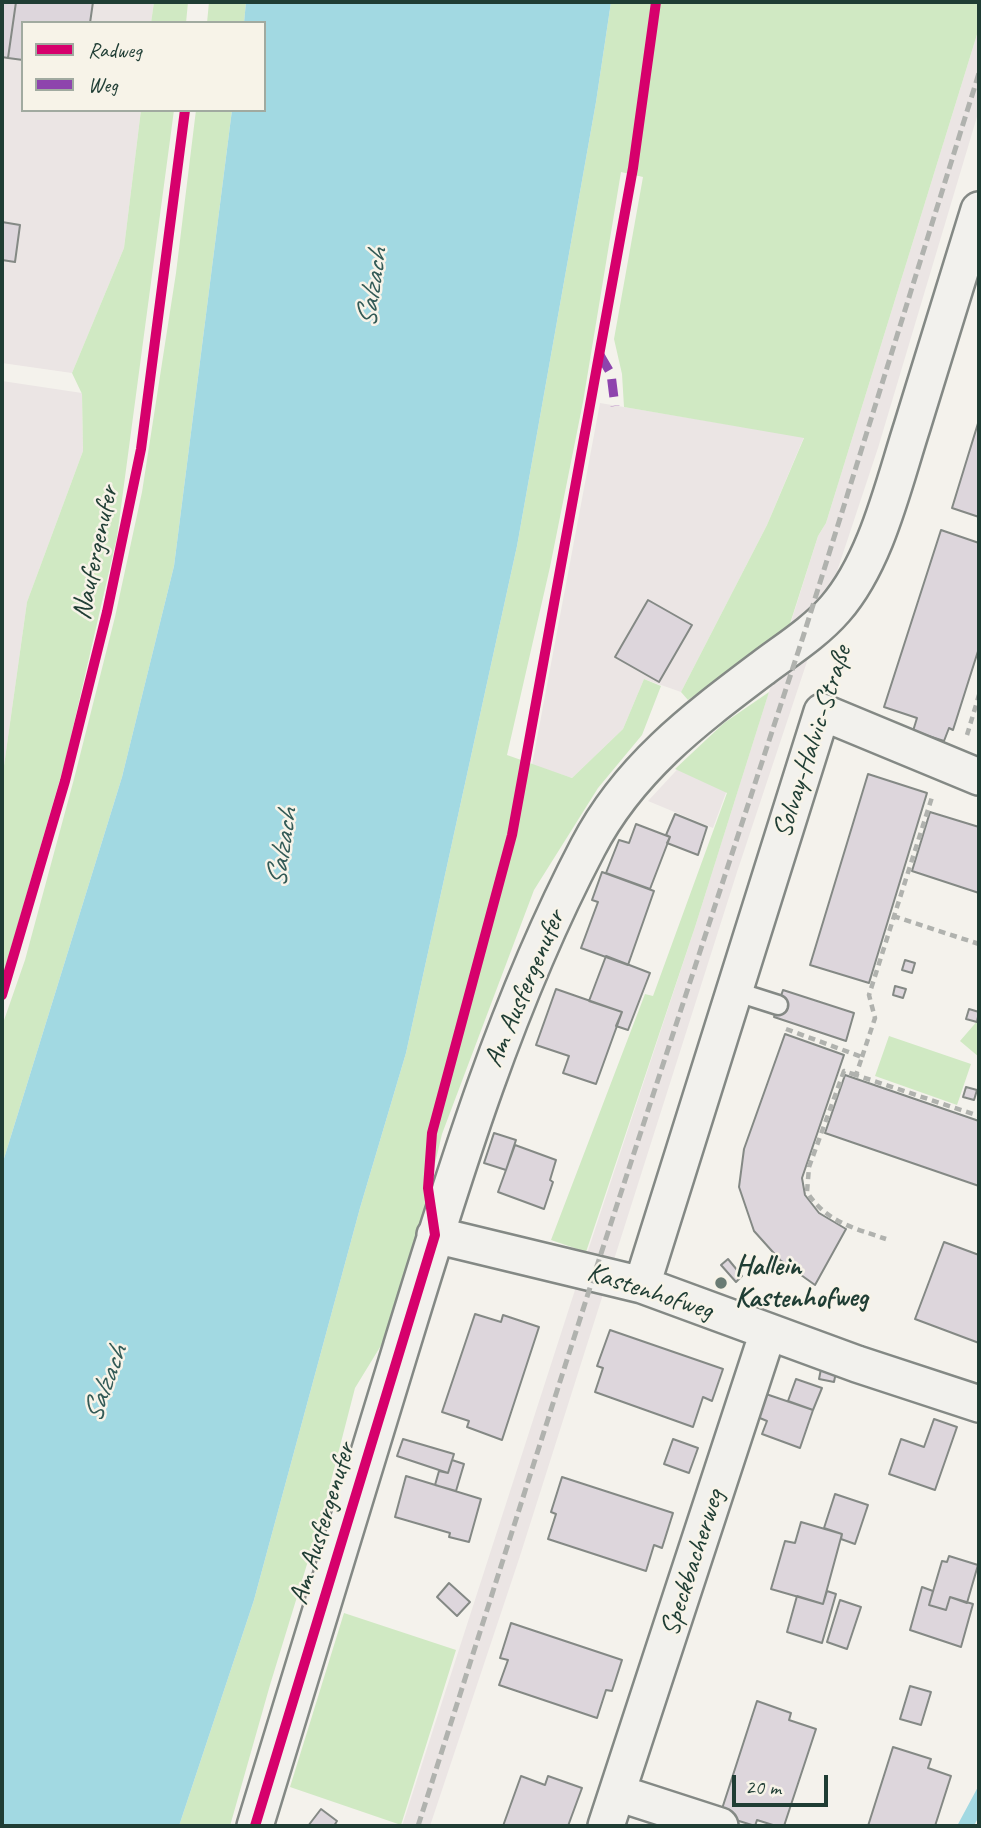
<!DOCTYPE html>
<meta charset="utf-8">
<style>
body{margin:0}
#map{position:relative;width:981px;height:1828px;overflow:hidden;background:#f4f2ec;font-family:Caveat,sans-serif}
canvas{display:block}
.frame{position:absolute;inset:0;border:4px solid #1f3d34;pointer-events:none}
.legend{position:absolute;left:21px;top:21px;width:245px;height:91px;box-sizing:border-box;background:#f7f3e8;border:2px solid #a1aaa0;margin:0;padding:9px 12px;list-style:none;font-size:21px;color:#1f3d34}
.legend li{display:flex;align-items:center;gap:14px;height:35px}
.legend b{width:35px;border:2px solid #a1aaa0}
.scale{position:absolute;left:732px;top:1775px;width:96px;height:32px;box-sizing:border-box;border:4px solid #1f3d34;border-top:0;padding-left:9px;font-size:21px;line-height:24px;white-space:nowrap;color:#1f3d34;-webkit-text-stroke:5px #f7f3e8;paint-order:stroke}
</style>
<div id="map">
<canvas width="981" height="1828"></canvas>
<div class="frame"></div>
<ul class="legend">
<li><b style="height:9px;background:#d6006c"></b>Radweg</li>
<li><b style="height:9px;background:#8e44ad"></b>Weg</li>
</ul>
<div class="scale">20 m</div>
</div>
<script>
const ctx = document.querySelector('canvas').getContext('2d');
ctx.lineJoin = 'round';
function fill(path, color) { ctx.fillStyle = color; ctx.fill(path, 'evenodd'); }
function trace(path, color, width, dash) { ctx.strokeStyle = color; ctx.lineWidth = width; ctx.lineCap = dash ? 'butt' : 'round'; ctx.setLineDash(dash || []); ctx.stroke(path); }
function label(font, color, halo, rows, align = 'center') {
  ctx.font = font + ' Caveat,sans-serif'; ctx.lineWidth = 5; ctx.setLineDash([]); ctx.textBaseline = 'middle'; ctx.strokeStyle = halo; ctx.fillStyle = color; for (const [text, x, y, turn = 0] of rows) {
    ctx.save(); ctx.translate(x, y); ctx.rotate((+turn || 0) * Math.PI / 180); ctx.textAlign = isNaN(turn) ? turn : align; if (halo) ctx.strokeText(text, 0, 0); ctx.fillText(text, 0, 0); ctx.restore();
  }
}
const built = new Path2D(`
 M 2,2 L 154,2 L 151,23 L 23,23 L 23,110 L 141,110 L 124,248 L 72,373 L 2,363 Z
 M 979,28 L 979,110 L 878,448 L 737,872 L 519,1559 L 430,1826 L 402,1826 L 575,1290 L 695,927 L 818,536 L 826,523 Z
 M 2,381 L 82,393 L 83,451 L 27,602 L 2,780 Z
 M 600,403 L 804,437 L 767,525 L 681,692 L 644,679 L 623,729 L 572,778 L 532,765 Z
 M 686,760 L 727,790 L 713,828 L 648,801 Z`);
const green = new Path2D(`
 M 154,2 L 188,2 L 186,23 L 151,23 Z
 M 209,2 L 246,2 L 244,23 L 207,23 Z
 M 611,2 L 979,2 L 979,28 L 826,523 L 818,536 L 788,630 L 688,700 L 681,692 L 767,525 L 804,438 L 624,407 L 622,374 L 614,339 L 643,177 L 621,172 L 583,402 L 550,567 L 507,755 L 572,778 L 623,729 L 644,679 L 661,686 L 642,735 L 598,788 L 534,890 L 442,1134 L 399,1316 L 355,1388 L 323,1512 L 270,1685 L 230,1826 L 179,1826 L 254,1600 L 360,1208 L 406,1053 L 517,546 L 596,102 Z
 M 141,110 L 174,110 L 117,537 L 65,762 L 2,979 L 2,780 L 27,602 L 83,451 L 82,394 L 72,373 L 124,248 Z
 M 196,110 L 232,110 L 174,566 L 122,777 L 2,1165 L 2,1026 L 25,960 L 74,779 L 115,617 L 142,492 L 176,273 Z
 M 769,692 L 695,927 L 586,1252 L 551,1240 L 645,994 L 653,996 L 727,793 L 675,769 L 724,723 Z
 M 979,1019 L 979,1057 L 960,1041 Z
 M 889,1036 L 971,1064 L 957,1105 L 875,1076 Z
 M 344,1613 L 456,1650 L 401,1825 L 290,1787 Z`);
const water = new Path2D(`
 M 246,2 L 611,2 L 596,102 L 517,546 L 406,1053 L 360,1208 L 254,1600 L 179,1826 L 2,1826 L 2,1165 L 122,777 L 174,566 L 232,110 L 264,110 L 264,23 L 244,23 Z
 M 979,1785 L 979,1816 L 974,1826 L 957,1826 Z`);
const building = new Path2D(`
 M 2,2 L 16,2 L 8,58 L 2,57 Z
 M 16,2 L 93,2 L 90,23 L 23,23 L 23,60 L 8,58 Z
 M 2,222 L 20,225 L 15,262 L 2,260 Z
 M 979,420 L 979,517 L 952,508 Z
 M 941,530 L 979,543 L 979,648 L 953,730 L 949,728 L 944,741 L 913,731 L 917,718 L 884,707 Z
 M 648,600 L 692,625 L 659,682 L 615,657 Z
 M 868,774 L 927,793 L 869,983 L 810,965 Z
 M 930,812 L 979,827 L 979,893 L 912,871 Z
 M 675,814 L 707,827 L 698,855 L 667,843 L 670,837 L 666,835 Z
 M 636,824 L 670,837 L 650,889 L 606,873 L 619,840 L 629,843 Z
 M 602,872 L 654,891 L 628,965 L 581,948 L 598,902 L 592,900 Z
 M 606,956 L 650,973 L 628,1030 L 616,1026 L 622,1012 L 589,1001 Z
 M 905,960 L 915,963 L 912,973 L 902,970 Z
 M 895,986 L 906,989 L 903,998 L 893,995 Z
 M 556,989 L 622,1012 L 596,1084 L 563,1073 L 569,1056 L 536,1045 Z
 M 783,990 L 854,1013 L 846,1041 L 774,1017 Z
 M 969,1009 L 979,1012 L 977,1022 L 966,1019 Z
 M 785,1034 L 844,1055 L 802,1178 L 805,1195 L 819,1213 L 846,1229 L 815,1285 L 780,1260 L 754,1231 L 739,1187 L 744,1149 Z
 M 845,1075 L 979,1121 L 979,1186 L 825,1133 Z
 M 966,1087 L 977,1090 L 974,1100 L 963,1097 Z
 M 494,1133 L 516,1140 L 506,1170 L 484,1163 Z
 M 515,1145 L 556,1160 L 550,1180 L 553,1182 L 544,1209 L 498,1192 Z
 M 944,1242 L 979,1255 L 979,1343 L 915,1319 Z
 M 728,1259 L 742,1276 L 736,1282 L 721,1265 Z
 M 475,1314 L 501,1322 L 503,1315 L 539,1327 L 502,1440 L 467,1427 L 469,1421 L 442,1412 Z
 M 610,1330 L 723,1369 L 712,1401 L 703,1397 L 693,1427 L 595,1392 L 603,1368 L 597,1366 Z
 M 821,1369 L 836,1372 L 834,1382 L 819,1379 Z
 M 796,1379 L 822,1388 L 813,1410 L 788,1401 Z
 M 763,1393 L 813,1410 L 800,1448 L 762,1434 L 767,1421 L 755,1416 Z
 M 934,1419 L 957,1427 L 935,1490 L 889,1474 L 901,1439 L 924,1447 Z
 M 403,1439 L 454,1454 L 448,1473 L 397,1456 Z
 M 673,1439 L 698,1448 L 689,1473 L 664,1464 Z
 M 452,1460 L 464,1464 L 456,1491 L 435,1485 L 439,1471 L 448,1473 Z
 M 406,1476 L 481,1499 L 469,1542 L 449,1537 L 450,1533 L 395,1517 Z
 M 562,1477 L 673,1513 L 662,1548 L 654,1545 L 646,1571 L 548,1539 L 556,1514 L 551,1512 Z
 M 835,1494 L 868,1505 L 855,1544 L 841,1539 L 842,1534 L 824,1528 Z
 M 801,1522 L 842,1534 L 823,1604 L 771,1589 L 785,1541 L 795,1543 Z
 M 949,1556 L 978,1565 L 967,1603 L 950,1597 L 946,1610 L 929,1605 L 942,1561 L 947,1562 Z
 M 449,1583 L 470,1602 L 457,1616 L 437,1597 Z
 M 922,1587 L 933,1591 L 929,1605 L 946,1610 L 950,1597 L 973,1604 L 961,1647 L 910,1630 Z
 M 827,1591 L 836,1594 L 822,1643 L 787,1632 L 797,1596 L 823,1604 Z
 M 840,1600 L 861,1607 L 847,1649 L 827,1642 Z
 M 511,1623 L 622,1660 L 612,1691 L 606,1690 L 597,1718 L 499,1685 L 508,1660 L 500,1658 Z
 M 910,1686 L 931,1692 L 921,1725 L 900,1719 Z
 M 757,1701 L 791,1713 L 789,1720 L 816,1729 L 784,1826 L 776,1826 L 757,1820 L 755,1826 L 720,1815 Z
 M 893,1747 L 931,1759 L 928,1768 L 951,1776 L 935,1826 L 868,1826 Z
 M 521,1776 L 545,1785 L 548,1776 L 582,1788 L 568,1826 L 503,1826 Z
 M 321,1809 L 337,1821 L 334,1826 L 308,1826 Z`);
const path = new Path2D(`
 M 832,681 L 843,650
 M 967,735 L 979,695
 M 893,916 L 979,944
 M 786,1029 L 862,1057 L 856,1075 L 979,1116
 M 862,1057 L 875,1018 L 869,995 L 933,794
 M 856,1075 L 844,1071 L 809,1167 L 807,1192 C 826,1222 854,1228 886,1239`);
const service = new Path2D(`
 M 734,991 L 778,1005`);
const minor = new Path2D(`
 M 435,1235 L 642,1285 L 857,1364 L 979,1404
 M 642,1285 L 822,712 L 979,777
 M 618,1793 L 720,1826
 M 255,1826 C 303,1667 352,1508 401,1348 C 453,1178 505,1005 588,847 C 629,768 695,719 764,667 C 788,649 815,632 835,609 C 876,562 893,486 912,427 C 934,354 957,282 979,210
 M 606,1826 L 768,1332`);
const rail = new Path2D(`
 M 418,1826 L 595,1272 L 803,637 L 979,73`);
const quiet = new Path2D(`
 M 600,355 L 611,374 L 615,406`);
const cycleway = new Path2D(`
 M 2,995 L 65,781 L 107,612 L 141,449 L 185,110
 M 255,1826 L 435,1235 L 428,1188 L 432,1133 L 512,835 L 633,168 L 656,2`);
const markers = [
 [721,1283,7,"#6a7c74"]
];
const streetNames = [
 ["Naufergenufer",96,553,-78],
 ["Solvay-Halvic-Straße",813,742,-72],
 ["Am Ausfergenufer",525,989,-67],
 ["Kastenhofweg",650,1292,18],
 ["Am Ausfergenufer",323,1524,-73],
 ["Speckbacherweg",693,1563,-72]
];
const poiNames = [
 ["Hallein",735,1267],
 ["Kastenhofweg",735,1299]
];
const waterNames = [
 ["Salzach",373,288,-81],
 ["Salzach",283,848,-81],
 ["Salzach",106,1384,-69]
];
fill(built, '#ebe5e4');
fill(green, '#d0e9c3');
fill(water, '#a2d9e2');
fill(building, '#ddd6dc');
trace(building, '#848985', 2);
trace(service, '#848985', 23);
trace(minor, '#848985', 40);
trace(path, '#b0b2ae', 4.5, [7, 5]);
trace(service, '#f2f1ed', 18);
trace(minor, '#f2f1ed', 35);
trace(rail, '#b0b2ae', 5, [10, 5]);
trace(quiet, '#8e44ad', 9, [18, 9]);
trace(cycleway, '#d6006c', 10);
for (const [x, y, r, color] of markers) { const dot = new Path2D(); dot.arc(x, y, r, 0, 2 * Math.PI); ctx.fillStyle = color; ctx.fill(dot); trace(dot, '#f7f3e8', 2.5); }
label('28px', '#1f3d34', '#f7f3e8', streetNames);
label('bold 28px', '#1f3d34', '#f7f3e8', poiNames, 'left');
label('italic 30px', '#325a56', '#f7f3e8', waterNames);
</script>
